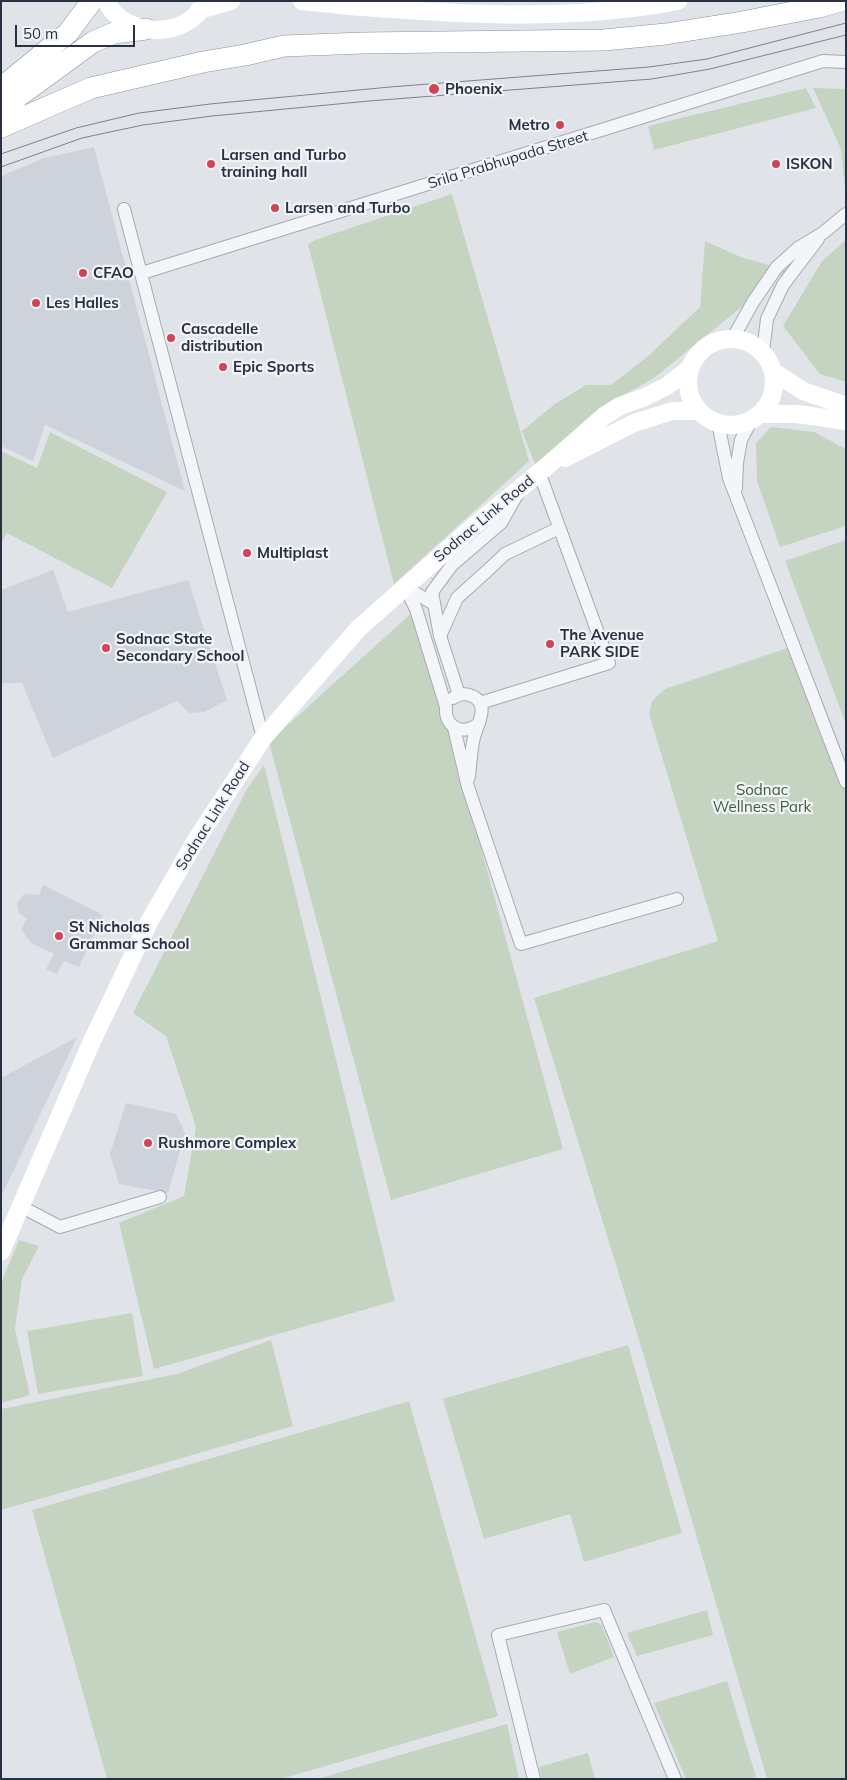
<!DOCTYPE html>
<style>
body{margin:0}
#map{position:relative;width:847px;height:1780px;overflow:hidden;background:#e0e4e9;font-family:Mulish,sans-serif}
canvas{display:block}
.frame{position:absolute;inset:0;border:2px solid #283141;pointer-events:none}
.scale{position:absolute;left:15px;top:25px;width:120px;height:22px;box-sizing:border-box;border:2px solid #283141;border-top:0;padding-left:6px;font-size:15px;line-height:18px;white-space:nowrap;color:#283141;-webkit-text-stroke:4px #f0f3f7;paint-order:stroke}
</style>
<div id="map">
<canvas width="847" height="1780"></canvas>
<div class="frame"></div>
<div class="scale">50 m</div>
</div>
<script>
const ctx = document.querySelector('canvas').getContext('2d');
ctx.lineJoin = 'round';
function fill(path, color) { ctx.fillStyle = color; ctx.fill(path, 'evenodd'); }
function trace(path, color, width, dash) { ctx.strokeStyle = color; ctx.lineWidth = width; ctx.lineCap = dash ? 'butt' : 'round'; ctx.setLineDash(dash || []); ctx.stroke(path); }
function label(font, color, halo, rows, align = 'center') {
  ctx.font = font + ' Mulish,sans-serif'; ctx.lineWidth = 4.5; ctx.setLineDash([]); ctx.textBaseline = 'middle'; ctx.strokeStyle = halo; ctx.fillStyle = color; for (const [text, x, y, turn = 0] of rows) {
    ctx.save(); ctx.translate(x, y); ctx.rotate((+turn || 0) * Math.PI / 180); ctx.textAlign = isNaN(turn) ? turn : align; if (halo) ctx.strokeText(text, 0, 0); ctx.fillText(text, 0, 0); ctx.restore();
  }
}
const built = new Path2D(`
 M 94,147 L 185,491 L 45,425 L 33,461 L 1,446 L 1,176 L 44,158 Z
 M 53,570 L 68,612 L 188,580 L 227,700 L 204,712 L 189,713 L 177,701 L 53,758 L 22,683 L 1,683 L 1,590 Z
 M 43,885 L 103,915 L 79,967 L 64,961 L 57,974 L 46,969 L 54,954 L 31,943 L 21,929 L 27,919 L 19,913 L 17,903 L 24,894 L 39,895 Z
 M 77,1037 L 1,1197 L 1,1078 Z
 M 126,1103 L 176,1114 L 185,1133 L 168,1193 L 119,1184 L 110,1154 Z`);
const green = new Path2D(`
 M 806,88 L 816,108 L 654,150 L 648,126 Z
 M 813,88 L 846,89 L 846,201 L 841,149 Z
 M 452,194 L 529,461 L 394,584 L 308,244 L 315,240 Z
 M 846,240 L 846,382 L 820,374 L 783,326 L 822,261 Z
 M 705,241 L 743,258 L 787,270 L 654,378 L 606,405 L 535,464 L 522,431 L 555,404 L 586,385 L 611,385 L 647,357 L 700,307 Z
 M 771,427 L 814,432 L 846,449 L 846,526 L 780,547 L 757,481 L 756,443 Z
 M 50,432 L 167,492 L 112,588 L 7,533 L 1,543 L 1,451 L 37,468 Z
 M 846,540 L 846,724 L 785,561 Z
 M 416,609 L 563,1149 L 391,1200 L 269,742 Z
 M 793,646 L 846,784 L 846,1779 L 767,1779 L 644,1356 L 534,998 L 718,941 L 649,714 L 652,701 L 665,689 Z
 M 264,765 L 395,1301 L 154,1369 L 119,1223 L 184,1196 L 196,1127 L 166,1036 L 133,1013 L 247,789 Z
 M 19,1240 L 39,1246 L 22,1279 L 15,1329 L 30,1395 L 1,1403 L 1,1283 Z
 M 132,1313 L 143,1376 L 38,1394 L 27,1331 Z
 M 271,1340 L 293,1426 L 1,1510 L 1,1409 L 177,1374 Z
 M 628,1345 L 682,1533 L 584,1562 L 570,1514 L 484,1539 L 443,1399 Z
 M 409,1401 L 498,1716 L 281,1779 L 107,1779 L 32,1510 Z
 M 707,1610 L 713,1635 L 637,1656 L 627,1633 Z
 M 595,1622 L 602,1625 L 614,1657 L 570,1674 L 557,1632 Z
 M 727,1681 L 756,1777 L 749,1779 L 686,1779 L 654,1703 Z
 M 507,1724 L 519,1779 L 317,1779 Z
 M 588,1753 L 595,1779 L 542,1779 L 539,1767 Z`);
const minor = new Path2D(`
 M 124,209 L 263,738
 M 142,273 L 823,61 L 846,62
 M 733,338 L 753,302 L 777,267 L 798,248 L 823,233 L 846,214
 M 763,352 L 767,319 L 783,285 L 818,239
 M 718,423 L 729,478 L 846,782
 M 736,488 L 737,463 L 741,440 L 751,421
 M 405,587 L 416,609 L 446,707 C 444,726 461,736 477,725
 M 405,587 L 434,604
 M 440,636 L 457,598 L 487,571 L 505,554 L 559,528
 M 459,695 L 440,636 L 432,592 L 452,565 L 501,523 L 518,493
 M 453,698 C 459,694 465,693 472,696 C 492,705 475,727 473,742 C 471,753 470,765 469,777
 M 480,703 L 609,663 L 539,472
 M 454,728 L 468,787 L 521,944 L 677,899
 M 22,1207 L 60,1227 L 160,1197
 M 534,1779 L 498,1635 L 604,1610 L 675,1779`);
const secondary = new Path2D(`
 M 106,1 C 124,39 188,40 206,1
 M 302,1 C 323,3 343,6 363,7 C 468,15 574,21 678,1
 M 199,10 L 231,1
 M688 382a43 43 0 1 1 86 0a43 43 0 1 1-86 0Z
 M 774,372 L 803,391 L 846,406
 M 761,414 L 797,414 L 846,421
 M 565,458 L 634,423 L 672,411 L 699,411
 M 1,1252 L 92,1041 L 149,922 L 196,840 L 263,738 L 358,629 L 474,526 L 546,467 L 604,416 L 620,406 L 645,397 L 667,386 L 690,368`);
const trunk = new Path2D(`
 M 1,88 L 68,33 L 92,1
 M 1,109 L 93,42 L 114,33 L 146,29
 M 1,127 L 91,88 L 203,62 L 245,55 L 284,46 L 363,43 L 604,40 L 666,34 L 742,22 L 819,7 L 841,1`);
const tram = new Path2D(`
 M 1,154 L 76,128 L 139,113 L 210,104 L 390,87 L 649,67 L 707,59 L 846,23
 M 1,167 L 82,138 L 143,125 L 212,116 L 369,101 L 652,79 L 710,69 L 846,35`);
const markers = [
 [434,89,6,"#d14355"],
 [560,125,5,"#d14355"],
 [211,164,5,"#d14355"],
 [776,164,5,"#d14355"],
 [275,208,5,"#d14355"],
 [83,273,5,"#d14355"],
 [36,303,5,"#d14355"],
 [171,338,5,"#d14355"],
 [223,367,5,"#d14355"],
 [247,553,5,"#d14355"],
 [550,644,5,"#d14355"],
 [106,648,5,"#d14355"],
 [59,936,5,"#d14355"],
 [148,1143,5,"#d14355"]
];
const poiNames = [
 ["Phoenix",445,89],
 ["Metro",550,125,"right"],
 ["Larsen and Turbo",221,155],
 ["training hall",221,172],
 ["ISKON",786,164],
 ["Larsen and Turbo",285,208],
 ["CFAO",93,273],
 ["Les Halles",46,303],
 ["Cascadelle",181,329],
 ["distribution",181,346],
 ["Epic Sports",233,367],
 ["Multiplast",257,553],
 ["The Avenue",560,635],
 ["PARK SIDE",560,652],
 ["Sodnac State",116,639],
 ["Secondary School",116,656],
 ["St Nicholas",69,927],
 ["Grammar School",69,944],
 ["Rushmore Complex",158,1143]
];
const streetNames = [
 ["Srila Prabhupada Street",508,160,-17],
 ["Sodnac Link Road",484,519,-40],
 ["Sodnac Link Road",213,816,-58]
];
const parkNames = [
 ["Sodnac",762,790],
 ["Wellness Park",762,807]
];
fill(built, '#ced3db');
fill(green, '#c5d4c1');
trace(minor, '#a5abb3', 14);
trace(trunk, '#8791a0', 22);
trace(minor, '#f3f5f8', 12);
trace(secondary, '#fff', 18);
trace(trunk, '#fff', 21);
trace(tram, '#798293', 1);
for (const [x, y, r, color] of markers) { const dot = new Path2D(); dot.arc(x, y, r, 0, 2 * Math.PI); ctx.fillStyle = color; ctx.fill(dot); trace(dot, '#f0f3f7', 2); }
label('bold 15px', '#283141', '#f0f3f7', poiNames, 'left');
label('15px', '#283141', '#f0f3f7', streetNames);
label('15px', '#3c5d35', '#f0f3f7', parkNames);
</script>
